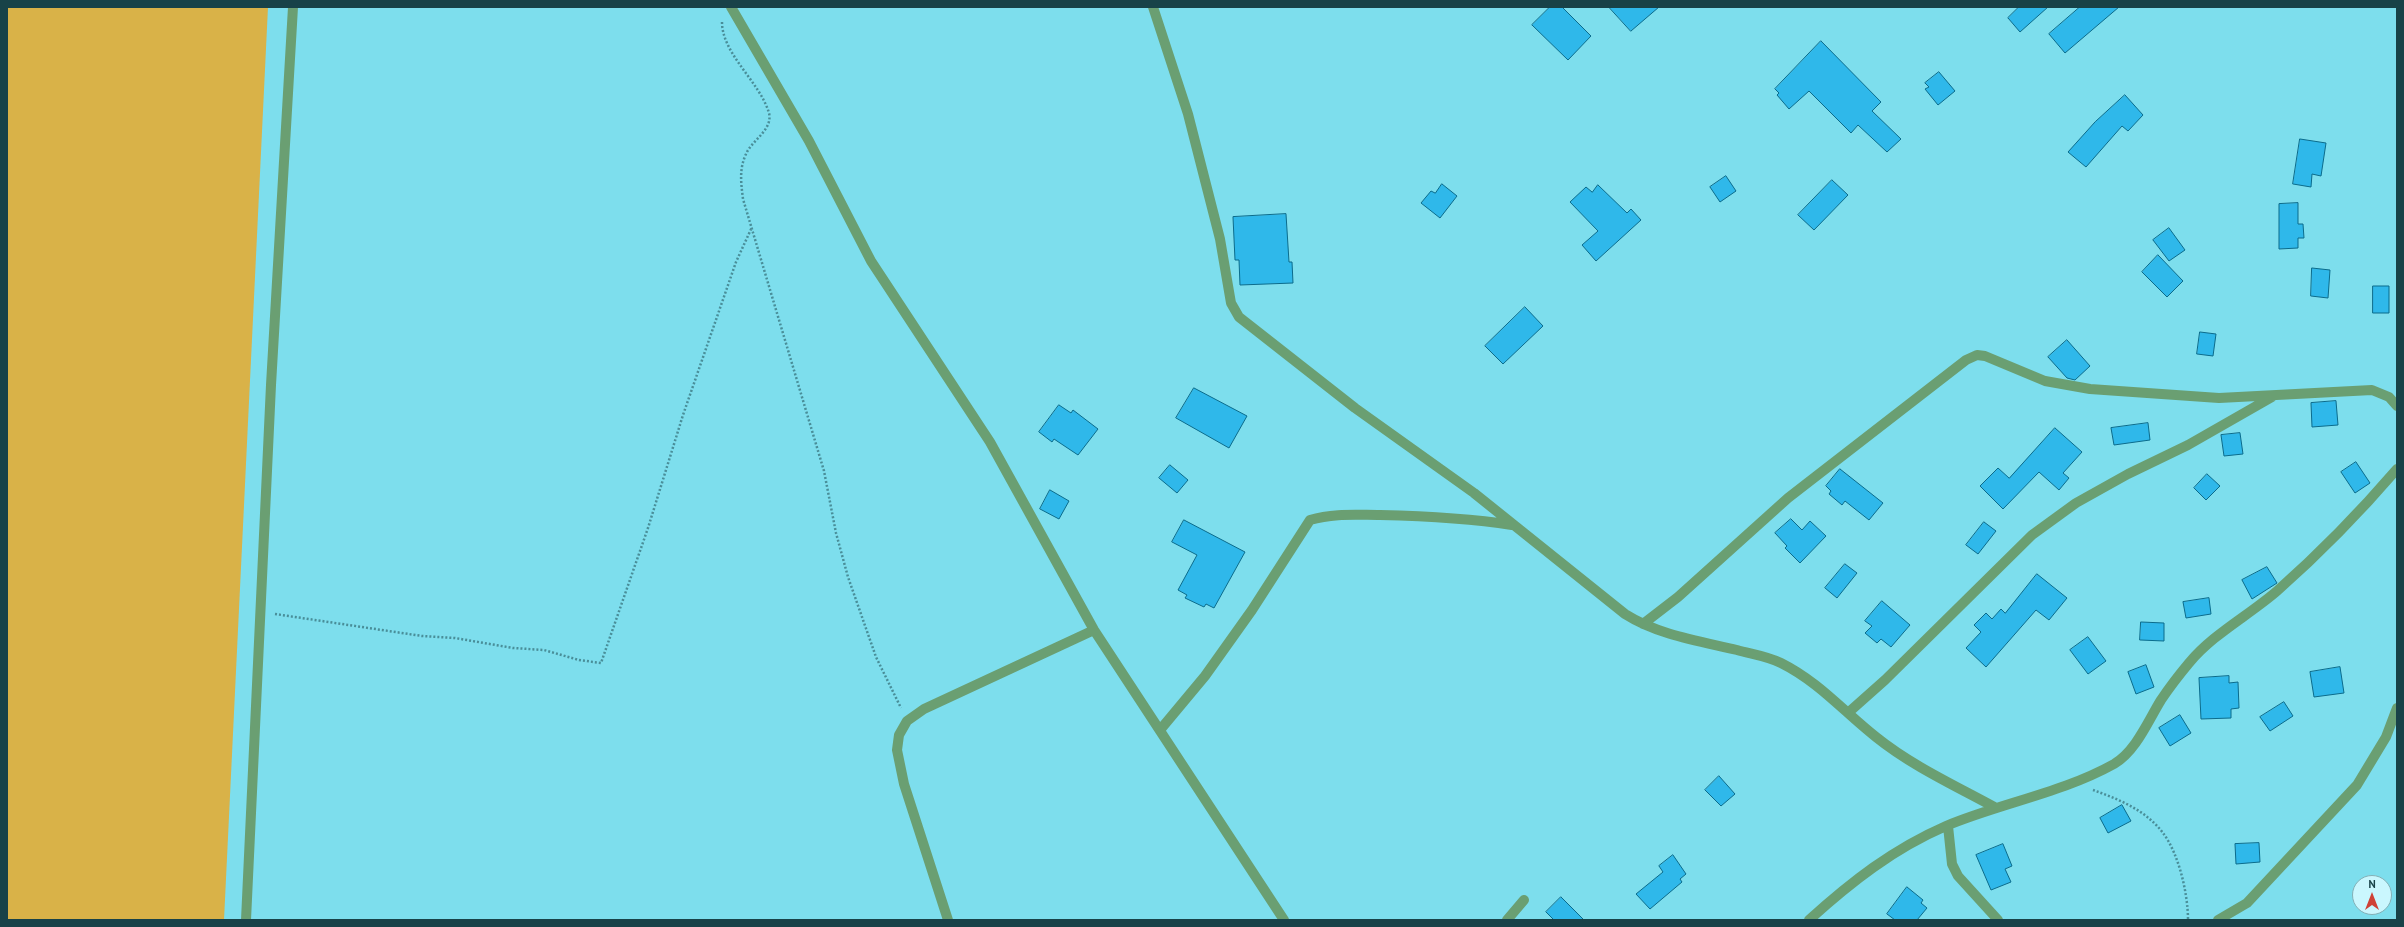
<!DOCTYPE html>
<style>
body{margin:0}
#map{position:relative;width:2404px;height:927px;overflow:hidden;background:#7ddeed;font-family:"PT Sans",sans-serif}
canvas{display:block}
.frame{position:absolute;inset:0;border:8px solid #184248;pointer-events:none}
.north{position:absolute;left:2352px;top:875px;width:40px;height:40px;box-sizing:border-box;background:#caf7fe;border:1px solid #83afb5;border-radius:50%;rotate:0deg;font-size:11px;font-weight:700;line-height:16px;text-align:center;color:#184248}
.north::after{content:'';display:block;margin:auto;width:14px;height:18px;background:#cf4236;clip-path:polygon(50% 0,100% 100%,50% 72%,0 100%)}
</style>
<div id="map">
<canvas width="2404" height="927"></canvas>
<div class="frame"></div>
<div class="north">N</div>
</div>
<script>
const ctx = document.querySelector('canvas').getContext('2d');
ctx.lineJoin = 'round';
function fill(path, color) { ctx.fillStyle = color; ctx.fill(path, 'evenodd'); }
function trace(path, color, width, dash) { ctx.strokeStyle = color; ctx.lineWidth = width; ctx.lineCap = dash ? 'butt' : 'round'; ctx.setLineDash(dash || []); ctx.stroke(path); }
const green = new Path2D(`
 M 7,7 L 268,7 L 224,920 L 7,920 Z`);
const building = new Path2D(`
 M 1550,7 L 1562,7 L 1591,36 L 1568,60 L 1532,25 Z
 M 1609,7 L 1659,7 L 1631,31 Z
 M 2019,7 L 2048,7 L 2020,32 L 2008,18 Z
 M 2080,7 L 2119,7 L 2065,53 L 2049,34 Z
 M 1821,41 L 1881,102 L 1872,111 L 1901,139 L 1887,152 L 1858,125 L 1851,133 L 1809,91 L 1789,109 L 1777,95 L 1779,93 L 1775,89 Z
 M 1939,72 L 1955,91 L 1938,105 L 1925,89 L 1929,87 L 1925,83 Z
 M 2125,95 L 2143,115 L 2128,131 L 2122,126 L 2086,167 L 2068,152 L 2095,122 Z
 M 2300,139 L 2326,143 L 2321,176 L 2312,174 L 2311,187 L 2293,184 Z
 M 1726,176 L 1736,191 L 1720,202 L 1710,187 Z
 M 1832,180 L 1848,195 L 1814,230 L 1798,215 Z
 M 1442,184 L 1457,196 L 1440,218 L 1421,203 L 1431,191 L 1435,193 Z
 M 1598,185 L 1627,213 L 1631,209 L 1641,220 L 1596,261 L 1582,245 L 1598,231 L 1570,202 L 1586,187 L 1592,192 Z
 M 2298,203 L 2298,224 L 2303,224 L 2304,238 L 2298,238 L 2298,248 L 2279,249 L 2279,204 Z
 M 1286,214 L 1289,262 L 1292,262 L 1293,283 L 1240,285 L 1239,260 L 1235,260 L 1233,217 Z
 M 2169,228 L 2185,250 L 2169,261 L 2153,240 Z
 M 2158,255 L 2183,281 L 2167,297 L 2142,272 Z
 M 2312,268 L 2330,270 L 2328,298 L 2311,296 Z
 M 2373,286 L 2389,286 L 2389,313 L 2373,313 Z
 M 1525,307 L 1543,326 L 1503,364 L 1485,346 Z
 M 2200,332 L 2216,334 L 2213,356 L 2197,354 Z
 M 2067,340 L 2090,366 L 2075,380 L 2067,378 L 2048,357 Z
 M 1194,388 L 1247,416 L 1229,448 L 1176,418 Z
 M 2336,401 L 2338,425 L 2312,427 L 2311,403 Z
 M 1059,405 L 1071,413 L 1073,410 L 1098,429 L 1078,455 L 1054,439 L 1052,442 L 1039,432 Z
 M 2148,423 L 2150,440 L 2114,445 L 2111,428 Z
 M 2055,428 L 2082,452 L 2063,473 L 2069,478 L 2059,490 L 2039,472 L 2003,509 L 1980,486 L 1998,468 L 2009,478 Z
 M 2240,433 L 2243,454 L 2224,456 L 2221,435 Z
 M 2356,462 L 2370,483 L 2355,493 L 2341,472 Z
 M 1170,465 L 1188,480 L 1177,493 L 1159,478 Z
 M 1840,469 L 1883,503 L 1869,520 L 1845,501 L 1842,505 L 1829,494 L 1831,491 L 1826,486 Z
 M 2207,474 L 2220,486 L 2206,500 L 2194,488 Z
 M 1050,490 L 1069,501 L 1059,519 L 1040,509 Z
 M 1791,519 L 1802,530 L 1810,521 L 1826,536 L 1800,563 L 1785,548 L 1787,546 L 1775,533 Z
 M 1184,520 L 1245,552 L 1214,608 L 1206,604 L 1204,607 L 1185,598 L 1187,595 L 1178,590 L 1197,555 L 1172,542 Z
 M 1984,522 L 1996,531 L 1978,554 L 1966,545 Z
 M 1845,564 L 1857,573 L 1837,598 L 1825,588 Z
 M 2267,567 L 2277,583 L 2252,599 L 2242,580 Z
 M 2037,574 L 2067,598 L 2049,620 L 2036,610 L 1986,667 L 1966,648 L 1981,632 L 1974,625 L 1986,613 L 1992,619 L 2001,609 L 2005,613 Z
 M 2209,598 L 2211,614 L 2186,618 L 2183,602 Z
 M 1882,601 L 1910,625 L 1891,647 L 1881,639 L 1877,643 L 1865,633 L 1872,626 L 1865,621 Z
 M 2141,622 L 2164,623 L 2164,641 L 2140,640 Z
 M 2088,637 L 2106,661 L 2088,674 L 2070,650 Z
 M 2146,665 L 2154,687 L 2136,694 L 2128,672 Z
 M 2340,667 L 2344,693 L 2314,697 L 2310,672 Z
 M 2229,676 L 2229,683 L 2238,682 L 2239,708 L 2231,709 L 2231,718 L 2201,719 L 2199,678 Z
 M 2284,702 L 2293,716 L 2270,731 L 2260,717 Z
 M 2180,715 L 2191,733 L 2170,746 L 2159,728 Z
 M 1719,776 L 1735,794 L 1721,806 L 1705,790 Z
 M 2122,805 L 2131,821 L 2108,833 L 2100,818 Z
 M 2259,843 L 2260,862 L 2236,864 L 2235,844 Z
 M 2003,844 L 2012,866 L 2005,869 L 2011,882 L 1991,890 L 1976,855 Z
 M 1673,855 L 1686,874 L 1680,879 L 1682,882 L 1650,909 L 1636,894 L 1663,872 L 1659,866 Z
 M 1907,887 L 1923,900 L 1921,903 L 1927,908 L 1917,920 L 1895,920 L 1887,914 Z
 M 1561,897 L 1584,920 L 1554,920 L 1546,912 Z`);
const path = new Path2D(`
 M 722,22 C 722,54 760,82 769,113 C 773,130 752,140 746,154 C 739,169 741,183 743,199 L 824,471 L 836,533 L 848,577 L 876,657 L 901,708
 M 275,614 L 422,636 L 455,638 L 513,648 L 544,650 L 579,660 L 601,663 L 648,528 L 683,415 L 736,262 L 752,227
 M 2093,790 C 2118,799 2146,810 2163,833 C 2179,854 2188,894 2188,920`);
const minor = new Path2D(`
 M 731,7 L 809,141 L 871,261 L 990,442 L 1094,630 L 1284,920
 M 1153,7 L 1188,114 L 1220,239 L 1231,303 L 1239,317 L 1355,408 L 1474,493 L 1625,614 C 1658,635 1699,641 1737,650 C 1751,654 1767,656 1781,663 C 1819,682 1843,711 1876,737 C 1912,766 1956,786 1996,808
 M 1643,624 L 1678,597 L 1788,498 L 1966,360 L 1977,355 L 1985,356 L 2045,381 L 2090,389 L 2219,398 L 2372,390 L 2389,397 L 2397,406
 M 1849,712 L 1885,680 L 2032,535 L 2076,503 L 2128,474 L 2188,445 L 2272,397
 M 1160,730 L 1205,676 L 1252,610 L 1310,520 C 1333,513 1356,515 1380,515 C 1424,516 1468,518 1512,525
 M 1948,826 L 1952,864 L 1958,876 L 1998,920
 M 246,920 L 271,385 L 293,7
 M 948,920 L 904,784 L 897,750 L 899,735 L 907,721 L 924,709 L 1094,630
 M 1507,920 L 1524,900
 M 1809,920 C 1851,882 1893,849 1946,826 C 2001,803 2062,793 2114,764 C 2136,751 2148,721 2161,700 C 2169,688 2179,675 2189,663 C 2213,634 2248,616 2277,591 C 2320,553 2360,512 2397,469
 M 2218,920 L 2247,903 L 2357,785 L 2386,737 L 2397,708`);
fill(green, '#d9b248');
fill(building, '#2fb8ea');
trace(building, '#0b6b8b', 1);
trace(path, '#498e99', 2.5, [2, 2]);
trace(minor, '#6a9f72', 10);
</script>
